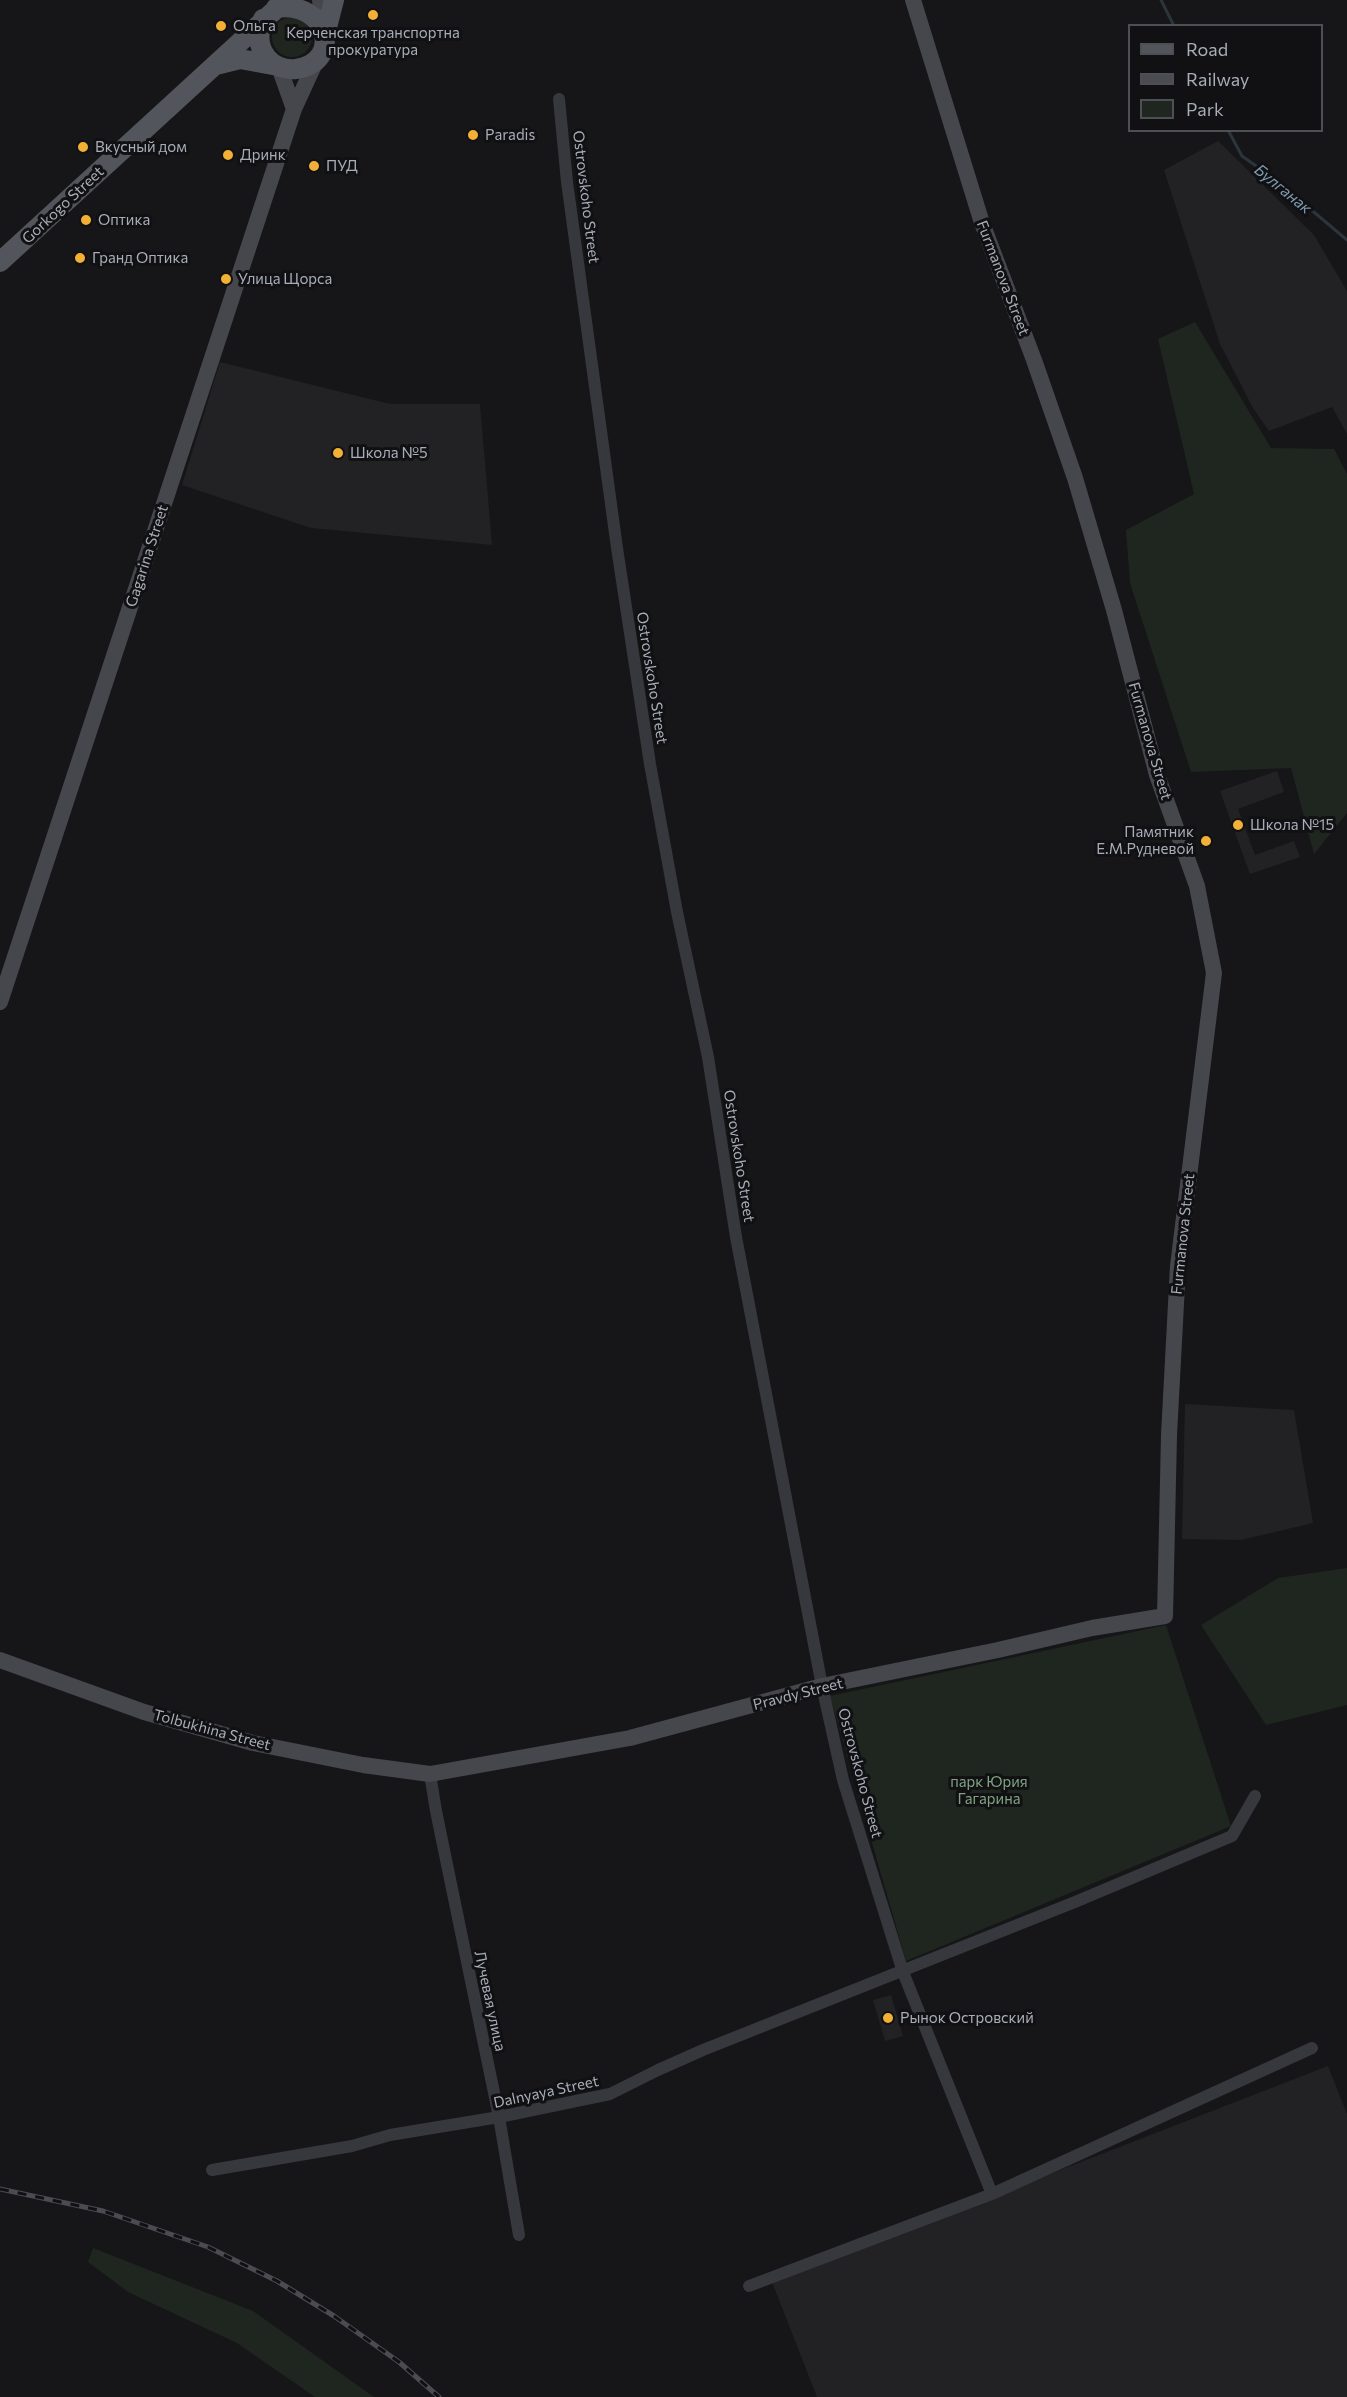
<!DOCTYPE html>
<meta charset="utf-8">
<style>
body{margin:0}
#map{position:relative;width:1347px;height:2397px;overflow:hidden;background:#161618;font-family:Commissioner,sans-serif}
canvas{display:block}
.legend{position:absolute;left:1128px;top:24px;width:195px;height:108px;box-sizing:border-box;background:#111113;border:2px solid #4d4f55;margin:0;padding:8px 10px;list-style:none;font-size:18px;color:#a8adb8}
.legend li{display:flex;align-items:center;gap:12px;height:30px}
.legend b{width:30px;border:2px solid #4d4f55}
</style>
<div id="map">
<canvas width="1347" height="2397"></canvas>
<ul class="legend">
<li><b style="height:8px;background:#53555c"></b>Road</li>
<li><b style="height:8px;background:#4a4c52"></b>Railway</li>
<li><b style="height:16px;background:#1e261f"></b>Park</li>
</ul>
</div>
<script>
const ctx = document.querySelector('canvas').getContext('2d');
ctx.lineJoin = 'round';
function fill(path, color) { ctx.fillStyle = color; ctx.fill(path, 'evenodd'); }
function trace(path, color, width, dash) { ctx.strokeStyle = color; ctx.lineWidth = width; ctx.lineCap = dash ? 'butt' : 'round'; ctx.setLineDash(dash || []); ctx.stroke(path); }
function label(font, color, halo, rows, align = 'center') {
  ctx.font = font + ' Commissioner,sans-serif'; ctx.lineWidth = 6; ctx.setLineDash([]); ctx.textBaseline = 'middle'; ctx.strokeStyle = halo; ctx.fillStyle = color; for (const [text, x, y, turn = 0] of rows) {
    ctx.save(); ctx.translate(x, y); ctx.rotate((+turn || 0) * Math.PI / 180); ctx.textAlign = isNaN(turn) ? turn : align; if (halo) ctx.strokeText(text, 0, 0); ctx.fillText(text, 0, 0); ctx.restore();
  }
}
const built = new Path2D(`
 M 1218,141 L 1314,235 L 1347,291 L 1347,434 L 1332,407 L 1269,431 L 1253,408 L 1220,344 L 1164,170 Z
 M 220,362 L 390,404 L 480,404 L 492,545 L 311,528 L 182,485 Z
 M 1277,771 L 1284,792 L 1238,809 L 1255,855 L 1294,841 L 1300,857 L 1250,874 L 1220,791 Z
 M 1185,1404 L 1294,1410 L 1313,1523 L 1241,1540 L 1182,1539 Z
 M 891,1995 L 903,2036 L 885,2041 L 873,2000 Z
 M 1328,2066 L 1347,2114 L 1347,2397 L 817,2397 L 772,2282 Z`);
const green = new Path2D(`
 M272 37a20 20 0 1 1 40 0a20 20 0 1 1-40 0Z
 M 1195,322 L 1271,448 L 1334,449 L 1347,474 L 1347,813 L 1314,854 L 1291,768 L 1191,772 L 1130,583 L 1126,530 L 1194,494 L 1158,339 Z
 M 1347,1568 L 1347,1705 L 1266,1725 L 1201,1625 L 1278,1578 Z
 M 1166,1625 L 1231,1826 L 906,1961 L 830,1696 Z
 M 93,2248 L 253,2311 L 374,2397 L 315,2397 L 237,2343 L 128,2292 L 88,2262 Z`);
const stream = new Path2D(`
 M 1161,0 L 1174,26
 M 1228,130 L 1242,156 L 1276,180 L 1347,240`);
const minor = new Path2D(`
 M 559,99 L 567,182 L 617,548 L 650,764 L 677,912 L 708,1057 L 736,1237 L 822,1686 L 843,1780 L 903,1972 L 992,2194
 M 430,1774 L 436,1811 L 499,2117 L 519,2235
 M 212,2170 L 352,2146 L 390,2135 L 499,2117 L 610,2094 L 658,2070 L 703,2050 L 1075,1902 L 1232,1836 L 1255,1796
 M 749,2286 L 992,2194 L 1312,2048`);
const secondary = new Path2D(`
 M 320,0 L 325,31
 M 279,67 L 294,109
 M 0,1002 L 294,109 L 317,59
 M 0,1660 L 144,1712 L 253,1743 L 363,1765 L 430,1774 L 630,1738 L 822,1686 L 998,1650 L 1092,1628 L 1165,1616 L 1169,1435 L 1178,1266 L 1214,973 L 1197,886 L 1157,775 L 1114,610 L 1075,478 L 1034,360 L 982,223 L 913,0`);
const primary = new Path2D(`
 M 263,19 C 258,32 257,46 267,58 C 274,66 285,70 296,69 C 344,62 328,0 276,8
 M 325,35 L 334,0
 M 216,65 L 240,59 L 278,66
 M 0,262 L 286,0`);
const rail = new Path2D(`
 M 0,2189 L 103,2211 L 208,2247 L 277,2281 L 334,2316 L 399,2362 L 439,2397`);
const markers = [
 [373,15,6,"#f2b134"],
 [221,26,6,"#f2b134"],
 [473,135,6,"#f2b134"],
 [83,147,6,"#f2b134"],
 [228,155,6,"#f2b134"],
 [314,166,6,"#f2b134"],
 [86,220,6,"#f2b134"],
 [80,258,6,"#f2b134"],
 [226,279,6,"#f2b134"],
 [338,453,6,"#f2b134"],
 [1238,825,6,"#f2b134"],
 [1206,841,6,"#f2b134"],
 [888,2018,6,"#f2b134"]
];
const poiNames = [
 ["Ольга",233,26],
 ["Керченская транспортна",373,33,"center"],
 ["прокуратура",373,50,"center"],
 ["Paradis",485,135],
 ["Вкусный дом",95,147],
 ["Дринк",240,155],
 ["ПУД",326,166],
 ["Оптика",98,220],
 ["Гранд Оптика",92,258],
 ["Улица Щорса",238,279],
 ["Школа №5",350,453],
 ["Школа №15",1250,825],
 ["Памятник",1194,832,"right"],
 ["Е.М.Рудневой",1194,849,"right"],
 ["Рынок Островский",900,2018]
];
const streetNames = [
 ["Ostrovskoho Street",586,197,83],
 ["Gorkogo Street",63,205,-43],
 ["Furmanova Street",1003,278,69],
 ["Gagarina Street",147,556,-72],
 ["Ostrovskoho Street",652,678,81],
 ["Furmanova Street",1150,741,74],
 ["Ostrovskoho Street",739,1156,81],
 ["Furmanova Street",1183,1234,-84],
 ["Pravdy Street",798,1694,-14],
 ["Tolbukhina Street",212,1730,15],
 ["Ostrovskoho Street",860,1773,75],
 ["Лучевая улица",490,2001,78],
 ["Dalnyaya Street",546,2092,-12]
];
const parkNames = [
 ["парк Юрия",989,1782],
 ["Гагарина",989,1799]
];
const waterNames = [
 ["Булганак",1283,189,39]
];
fill(built, '#222225');
fill(green, '#1e261f');
trace(stream, '#2c353c', 3);
trace(minor, '#37383d', 12);
trace(secondary, '#45474d', 16);
trace(primary, '#53555c', 20);
trace(rail, '#4a4c52', 5);
trace(rail, '#111113', 3, [9]);
for (const [x, y, r, color] of markers) { const dot = new Path2D(); dot.arc(x, y, r, 0, 2 * Math.PI); ctx.fillStyle = color; ctx.fill(dot); trace(dot, '#111113', 2); }
label('15px', '#a8adb8', '#111113', poiNames, 'left');
label('15px', '#a8adb8', '#111113', streetNames);
label('15px', '#7fa381', '#111113', parkNames);
label('italic 16px', '#7f9bb3', '#111113', waterNames);
</script>
